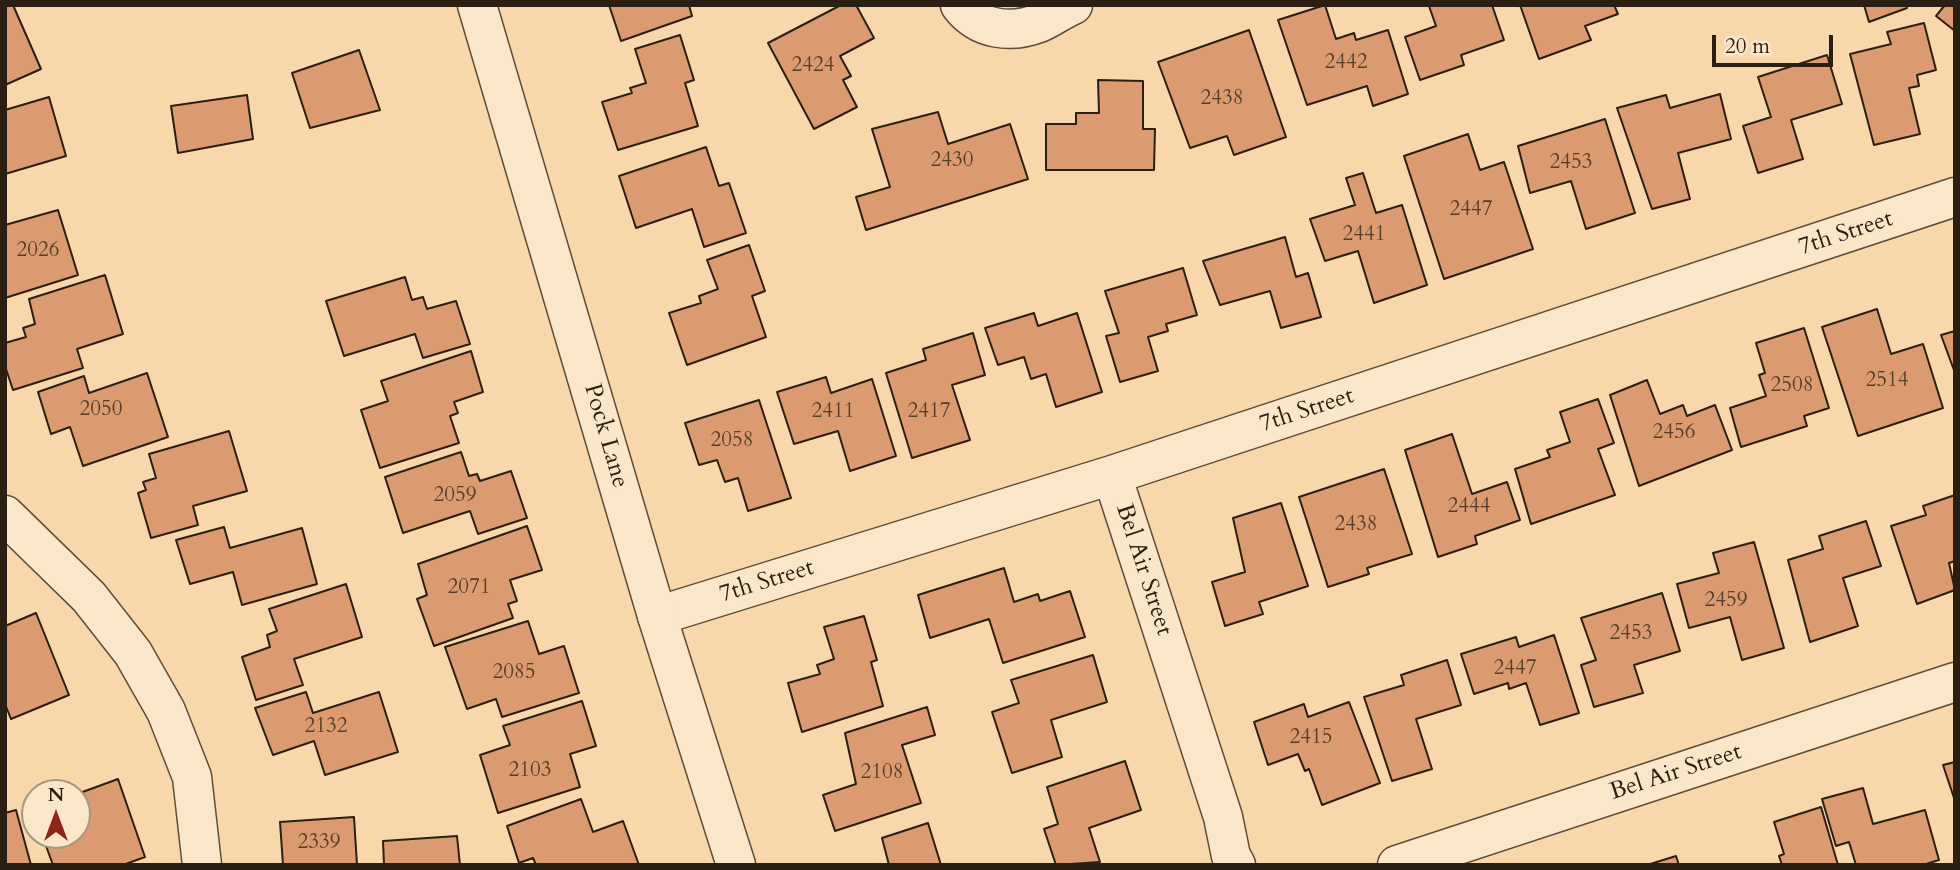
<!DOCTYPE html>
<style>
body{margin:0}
#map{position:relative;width:1960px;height:870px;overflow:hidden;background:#f8d8ab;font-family:Cardo,serif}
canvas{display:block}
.frame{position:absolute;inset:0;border:7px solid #2b1f13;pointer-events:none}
.north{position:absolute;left:21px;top:779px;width:70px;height:70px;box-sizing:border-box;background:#fae6c8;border:2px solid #a79680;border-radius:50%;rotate:0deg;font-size:19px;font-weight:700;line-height:28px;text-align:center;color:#2b1f13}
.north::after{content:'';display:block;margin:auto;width:24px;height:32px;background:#8f2418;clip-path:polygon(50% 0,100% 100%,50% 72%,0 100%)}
.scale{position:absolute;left:1712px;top:35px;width:121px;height:32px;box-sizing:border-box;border:4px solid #2b1f13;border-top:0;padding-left:9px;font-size:21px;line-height:24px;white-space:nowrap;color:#2b1f13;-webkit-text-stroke:5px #fae6c8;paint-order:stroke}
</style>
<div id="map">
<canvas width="1960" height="870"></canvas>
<div class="frame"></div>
<div class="north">N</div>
<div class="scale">20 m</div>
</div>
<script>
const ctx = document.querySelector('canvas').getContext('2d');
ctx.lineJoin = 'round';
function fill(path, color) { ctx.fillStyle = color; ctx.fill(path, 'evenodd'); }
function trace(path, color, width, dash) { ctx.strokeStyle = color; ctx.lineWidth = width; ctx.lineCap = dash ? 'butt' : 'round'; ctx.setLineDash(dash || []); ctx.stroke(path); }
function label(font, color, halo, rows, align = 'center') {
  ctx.font = font + ' Cardo,serif'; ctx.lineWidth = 6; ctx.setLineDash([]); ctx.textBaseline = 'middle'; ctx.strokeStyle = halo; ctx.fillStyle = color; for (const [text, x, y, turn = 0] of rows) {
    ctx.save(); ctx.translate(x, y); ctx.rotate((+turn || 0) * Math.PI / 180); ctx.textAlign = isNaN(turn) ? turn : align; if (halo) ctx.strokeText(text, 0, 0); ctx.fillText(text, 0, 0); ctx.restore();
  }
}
const building = new Path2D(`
 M 5,5 L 13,5 L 41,69 L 5,85 Z
 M 609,5 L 689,5 L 692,16 L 621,41 Z
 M 841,5 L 856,5 L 874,38 L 840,56 L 851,76 L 843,80 L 857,107 L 814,129 L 768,43 Z
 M 1325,5 L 1336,39 L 1354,33 L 1356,40 L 1388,30 L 1408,94 L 1373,106 L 1367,86 L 1307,105 L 1278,20 Z
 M 1492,5 L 1504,40 L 1461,55 L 1464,65 L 1420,80 L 1405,37 L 1436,26 L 1429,6 Z
 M 1520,5 L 1614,5 L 1618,14 L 1585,26 L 1591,40 L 1539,59 Z
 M 1864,5 L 1906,5 L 1907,8 L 1869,22 Z
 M 1945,5 L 1955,5 L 1955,31 L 1936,16 Z
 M 1924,23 L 1936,70 L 1917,75 L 1919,86 L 1909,88 L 1920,134 L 1874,145 L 1850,54 L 1891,44 L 1887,32 Z
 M 1249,30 L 1286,137 L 1234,155 L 1227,136 L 1190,148 L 1158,62 Z
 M 680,35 L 694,80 L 685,83 L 698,126 L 618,150 L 602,102 L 632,93 L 630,88 L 646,83 L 635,49 Z
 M 359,50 L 380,110 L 310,128 L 292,73 Z
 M 1827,55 L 1842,104 L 1791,120 L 1803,159 L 1758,173 L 1743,126 L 1771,117 L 1758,77 Z
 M 1098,80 L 1143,81 L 1143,129 L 1155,129 L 1154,170 L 1046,170 L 1046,124 L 1076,124 L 1076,113 L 1099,113 Z
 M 1720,94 L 1731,139 L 1678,153 L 1690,199 L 1652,209 L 1617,108 L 1666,95 L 1670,108 Z
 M 247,95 L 253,139 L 178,153 L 171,106 Z
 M 49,97 L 66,156 L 5,174 L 5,110 Z
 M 938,112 L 948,144 L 1010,124 L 1028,179 L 866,230 L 856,197 L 890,187 L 872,129 Z
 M 1605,119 L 1635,213 L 1586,229 L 1571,181 L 1530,193 L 1518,146 Z
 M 1468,134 L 1480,170 L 1504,162 L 1533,249 L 1444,279 L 1404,156 Z
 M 706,147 L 719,186 L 729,183 L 746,233 L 704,247 L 692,209 L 636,228 L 619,176 Z
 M 1363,173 L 1376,213 L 1402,205 L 1427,285 L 1374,303 L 1358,251 L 1325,261 L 1310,219 L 1355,205 L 1346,178 Z
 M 58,210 L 78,275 L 5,298 L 5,225 Z
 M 1285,237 L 1296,277 L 1308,273 L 1321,317 L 1281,328 L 1270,291 L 1220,305 L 1203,261 Z
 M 749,245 L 765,291 L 752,296 L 766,337 L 687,365 L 669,313 L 701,303 L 699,296 L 718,289 L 707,260 Z
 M 1183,268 L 1197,315 L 1166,324 L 1168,331 L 1148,337 L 1158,371 L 1120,382 L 1106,336 L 1119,333 L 1105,291 Z
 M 105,275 L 123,334 L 77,349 L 83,368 L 13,390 L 5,366 L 5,343 L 26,337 L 23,328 L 35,324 L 29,299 Z
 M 405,277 L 412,300 L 423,297 L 427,309 L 456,301 L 470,344 L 423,358 L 415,334 L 344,356 L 326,301 Z
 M 1877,309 L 1891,354 L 1923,344 L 1943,408 L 1858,436 L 1822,327 Z
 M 1034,313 L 1038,326 L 1077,313 L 1102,392 L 1056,407 L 1046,374 L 1031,379 L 1024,357 L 998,365 L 985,328 Z
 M 1804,328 L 1829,408 L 1804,416 L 1807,426 L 1741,447 L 1730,408 L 1766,396 L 1759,375 L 1765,373 L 1756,343 Z
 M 1955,331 L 1955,373 L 1941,335 Z
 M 973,333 L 985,375 L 952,385 L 970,440 L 912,458 L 886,373 L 926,360 L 923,349 Z
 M 471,351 L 483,392 L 454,402 L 458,413 L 450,416 L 459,443 L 380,468 L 361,410 L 388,401 L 381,381 Z
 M 147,373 L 168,437 L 83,466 L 70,427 L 51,434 L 38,392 L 84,376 L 89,393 Z
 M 826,377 L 831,393 L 872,379 L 896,456 L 850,471 L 838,431 L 794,444 L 777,392 Z
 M 1647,380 L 1660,414 L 1683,405 L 1687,416 L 1715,405 L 1732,450 L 1639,486 L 1610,395 Z
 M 1598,399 L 1614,443 L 1598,449 L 1615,495 L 1531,524 L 1515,469 L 1550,457 L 1547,450 L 1570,442 L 1560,412 Z
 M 759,400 L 791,498 L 748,511 L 738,478 L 725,482 L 717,460 L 699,465 L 685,423 Z
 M 229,431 L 247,491 L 193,506 L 198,525 L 151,538 L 138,493 L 146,490 L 143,482 L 156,478 L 149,454 Z
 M 1452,434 L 1472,494 L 1507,482 L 1520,520 L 1475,536 L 1477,544 L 1438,557 L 1405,450 Z
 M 461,452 L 469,476 L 477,474 L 480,481 L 511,471 L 527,518 L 478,534 L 470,511 L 403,533 L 385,477 Z
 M 1384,469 L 1412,554 L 1367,568 L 1369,574 L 1328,587 L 1299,497 Z
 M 1955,495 L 1955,561 L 1949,563 L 1955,590 L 1917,604 L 1891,526 L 1926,515 L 1923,506 Z
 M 1281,503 L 1308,586 L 1259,602 L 1263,614 L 1225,626 L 1212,582 L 1245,572 L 1233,518 Z
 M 1866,521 L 1881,566 L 1843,578 L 1858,626 L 1810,642 L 1788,560 L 1823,549 L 1819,536 Z
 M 527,526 L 542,570 L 510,580 L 517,601 L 508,604 L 513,618 L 434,646 L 417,599 L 427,595 L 418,564 Z
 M 224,527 L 230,548 L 302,528 L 317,584 L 242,605 L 233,572 L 190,584 L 176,540 Z
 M 1754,542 L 1784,648 L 1742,660 L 1730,617 L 1689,628 L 1677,584 L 1719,573 L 1713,553 Z
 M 1004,568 L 1014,602 L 1038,594 L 1040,601 L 1070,591 L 1085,637 L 1003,663 L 989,619 L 930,638 L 918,595 Z
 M 346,584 L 362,637 L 294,659 L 303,685 L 256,700 L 242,657 L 270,647 L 267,635 L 277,631 L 269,609 Z
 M 1662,593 L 1680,651 L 1634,665 L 1643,693 L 1594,707 L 1581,665 L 1596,660 L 1581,618 Z
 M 36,613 L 69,695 L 11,719 L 5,704 L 5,626 Z
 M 864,616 L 877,660 L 871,662 L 883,706 L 802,732 L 788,683 L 820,674 L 817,665 L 834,659 L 824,627 Z
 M 528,621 L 539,654 L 564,646 L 579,693 L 502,717 L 496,699 L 467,709 L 445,647 Z
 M 1554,635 L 1579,713 L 1540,725 L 1526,683 L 1509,689 L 1508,683 L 1474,694 L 1461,654 L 1516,637 L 1519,647 Z
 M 1093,655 L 1107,702 L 1051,720 L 1062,757 L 1012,773 L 992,712 L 1019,703 L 1011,680 Z
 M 1447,660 L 1461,705 L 1416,719 L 1432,769 L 1392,781 L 1364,697 L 1404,685 L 1401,675 Z
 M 306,692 L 313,713 L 379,692 L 398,752 L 325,775 L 314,741 L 273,755 L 255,708 Z
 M 582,701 L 596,746 L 570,754 L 580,787 L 498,813 L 480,755 L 510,745 L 503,726 Z
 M 1349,702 L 1380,783 L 1322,805 L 1309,769 L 1305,771 L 1298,754 L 1268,765 L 1254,722 L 1304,704 L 1308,717 Z
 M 927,707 L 935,735 L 902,745 L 921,803 L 835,831 L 823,795 L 856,784 L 845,733 Z
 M 1125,761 L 1141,810 L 1089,828 L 1100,862 L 1056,865 L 1044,829 L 1058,824 L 1047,787 Z
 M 1955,762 L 1955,801 L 1943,765 Z
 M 118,779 L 145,857 L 123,865 L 53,865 L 42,835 L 77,835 L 77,794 Z
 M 1863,788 L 1873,824 L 1925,810 L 1939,860 L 1923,865 L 1856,865 L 1849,842 L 1836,846 L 1822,799 Z
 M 581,799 L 593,832 L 623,821 L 639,865 L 536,865 L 533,858 L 519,863 L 507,826 Z
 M 1821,807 L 1838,865 L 1782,865 L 1779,856 L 1784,854 L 1774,822 Z
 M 16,810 L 31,865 L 5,865 L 5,813 Z
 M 354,817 L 357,865 L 283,865 L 280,822 Z
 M 928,823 L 941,865 L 889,865 L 882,838 Z
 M 457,836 L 460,865 L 384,865 L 383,841 Z
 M 1676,856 L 1679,865 L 1647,865 Z`);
const minor = new Path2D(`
 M 960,5 C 979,30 1010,34 1039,23 C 1051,18 1061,10 1073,5
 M 1112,475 L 1223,817 L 1231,856 L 1236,865
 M 5,515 L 89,597 L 133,653 L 166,711 L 192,777 L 202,865
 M 657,616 L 1112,475 L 1955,197
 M 1397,865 L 1955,682`);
const tertiary = new Path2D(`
 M 477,5 L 657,616 L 736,865`);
const numberNames = [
 ["2442",1346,63],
 ["2424",813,66],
 ["2438",1222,99],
 ["2430",952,161],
 ["2453",1571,163],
 ["2447",1471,210],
 ["2441",1364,235],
 ["2026",38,251],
 ["2514",1887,381],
 ["2508",1792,386],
 ["2050",101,410],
 ["2411",833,412],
 ["2417",929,412],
 ["2456",1674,433],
 ["2058",732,441],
 ["2059",455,496],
 ["2444",1469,507],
 ["2438",1356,525],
 ["2071",469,588],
 ["2459",1726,601],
 ["2453",1631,634],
 ["2447",1515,669],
 ["2085",514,673],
 ["2132",326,727],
 ["2415",1311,738],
 ["2103",530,771],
 ["2108",882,773],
 ["2339",319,843]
];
const streetNames = [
 ["7th Street",1846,234,-18],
 ["7th Street",1307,411,-18],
 ["Pock Lane",605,436,74],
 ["Bel Air Street",1143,570,72],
 ["7th Street",767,582,-17],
 ["Bel Air Street",1676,773,-18]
];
fill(building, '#db9a70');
trace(building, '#2b1f13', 2);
trace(minor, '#5e4d39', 41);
trace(tertiary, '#5e4d39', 41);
trace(minor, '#fae6c8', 38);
trace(tertiary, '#fae6c8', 38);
label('21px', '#573e2a', null, numberNames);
label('24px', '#2b1f13', '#fae6c8', streetNames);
</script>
